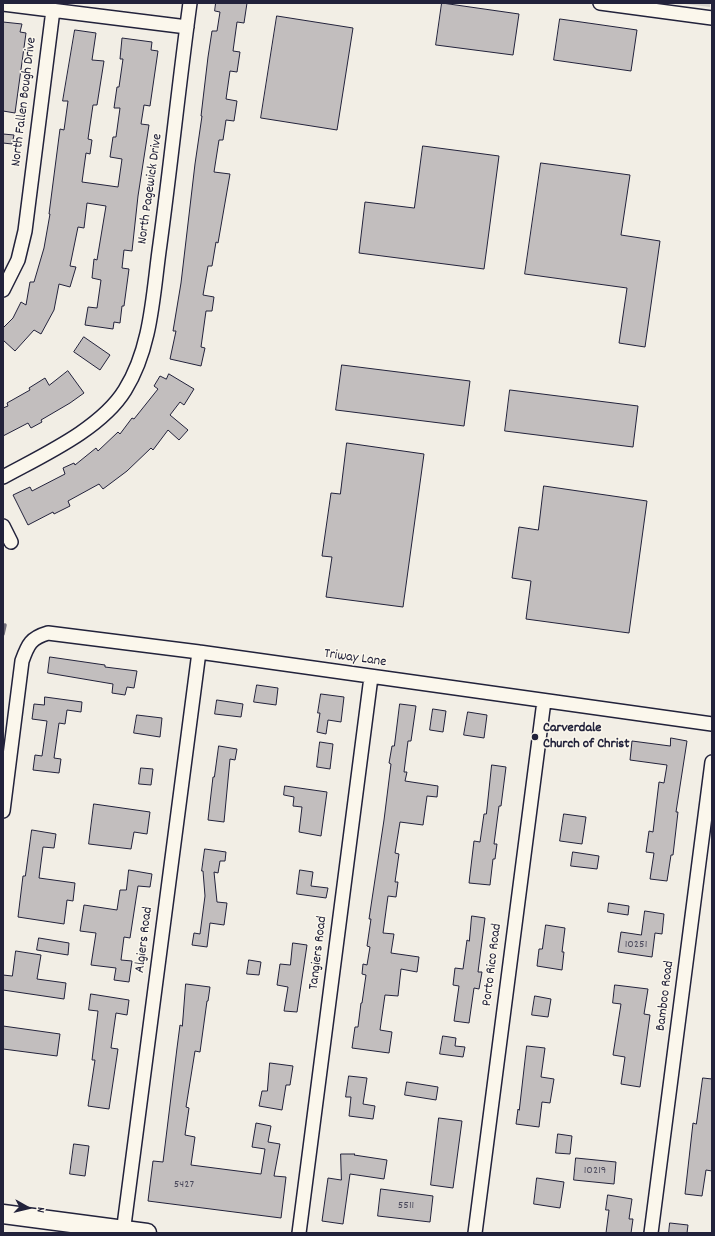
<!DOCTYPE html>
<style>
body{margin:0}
#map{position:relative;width:715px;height:1236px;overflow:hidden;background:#f2eee5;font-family:Dekko,sans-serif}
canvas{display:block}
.frame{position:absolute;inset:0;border:4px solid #22223b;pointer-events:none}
.north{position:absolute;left:8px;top:1188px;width:40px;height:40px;-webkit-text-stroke:3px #fbf7ec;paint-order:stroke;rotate:98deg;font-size:11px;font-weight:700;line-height:16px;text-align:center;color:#22223b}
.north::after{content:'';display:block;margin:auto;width:14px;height:18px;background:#22223b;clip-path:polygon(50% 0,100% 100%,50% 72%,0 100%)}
</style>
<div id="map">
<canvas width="715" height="1236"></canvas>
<div class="frame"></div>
<div class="north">N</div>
</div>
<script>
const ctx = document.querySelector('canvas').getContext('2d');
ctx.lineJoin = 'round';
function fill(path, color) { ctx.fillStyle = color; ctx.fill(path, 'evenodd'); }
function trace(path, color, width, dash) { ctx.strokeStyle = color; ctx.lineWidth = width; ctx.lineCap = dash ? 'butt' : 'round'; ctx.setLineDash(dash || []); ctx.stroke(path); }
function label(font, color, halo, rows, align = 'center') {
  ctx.font = font + ' Dekko,sans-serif'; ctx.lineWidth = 3; ctx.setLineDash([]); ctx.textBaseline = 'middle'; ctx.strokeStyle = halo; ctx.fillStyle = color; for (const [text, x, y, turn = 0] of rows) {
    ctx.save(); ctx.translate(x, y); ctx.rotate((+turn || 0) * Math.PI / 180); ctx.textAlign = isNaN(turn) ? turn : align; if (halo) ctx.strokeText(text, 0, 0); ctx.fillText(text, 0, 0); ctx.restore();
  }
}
const green = new Path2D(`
 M 677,3 L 710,3 L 710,7 Z`);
const stream = new Path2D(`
 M 3,634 L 5,625`);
const building = new Path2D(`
 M 216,3 L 247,3 L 244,23 L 237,22 L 233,51 L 240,52 L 237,72 L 230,71 L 226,99 L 237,101 L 234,121 L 226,120 L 223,140 L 219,140 L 214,172 L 230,174 L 218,243 L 216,242 L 212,266 L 208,266 L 203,295 L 214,297 L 212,311 L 206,311 L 201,347 L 205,348 L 201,366 L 170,359 L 176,331 L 173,331 L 181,283 L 195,164 L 202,116 L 201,116 L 208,57 L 212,31 L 217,31 L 220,12 L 215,11 Z
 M 442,3 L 519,14 L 513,55 L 436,45 Z
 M 277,16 L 353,28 L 337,130 L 261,118 Z
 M 560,19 L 637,30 L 631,71 L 554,60 Z
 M 3,22 L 22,24 L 20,32 L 26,33 L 15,113 L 3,111 Z
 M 75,30 L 96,33 L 92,60 L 104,61 L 97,105 L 93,105 L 88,139 L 92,140 L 90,154 L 86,153 L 82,182 L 118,187 L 122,159 L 110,157 L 113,137 L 116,137 L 120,108 L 114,108 L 117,87 L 119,87 L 123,59 L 120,59 L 122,38 L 152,42 L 151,50 L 158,51 L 150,106 L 144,105 L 141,124 L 149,125 L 138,196 L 132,251 L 124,250 L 122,268 L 129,269 L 124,306 L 122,306 L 120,323 L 114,322 L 113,329 L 85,325 L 88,307 L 97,308 L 101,280 L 92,278 L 94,259 L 97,260 L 106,206 L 87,203 L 84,228 L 78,227 L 70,266 L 76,267 L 70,287 L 59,284 L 54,310 L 41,334 L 34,330 L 15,351 L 3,340 L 3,328 L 13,318 L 21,302 L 26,305 L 30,282 L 34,282 L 44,248 L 50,214 L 49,214 L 60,129 L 64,130 L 68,101 L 63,101 Z
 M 3,134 L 14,135 L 12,144 L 3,143 Z
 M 423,146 L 499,156 L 484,269 L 359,253 L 365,202 L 414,208 Z
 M 541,163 L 630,175 L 621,235 L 660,241 L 645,347 L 619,343 L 627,288 L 525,274 Z
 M 84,337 L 110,355 L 100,370 L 74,352 Z
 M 342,365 L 470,381 L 464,426 L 336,410 Z
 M 68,371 L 84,393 L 70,403 L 41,420 L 42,422 L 31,428 L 28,423 L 3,436 L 3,408 L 8,406 L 7,403 L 30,390 L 29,388 L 45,378 L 49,385 Z
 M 169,374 L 194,389 L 184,405 L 180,402 L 170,415 L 188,430 L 179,440 L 168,430 L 153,450 L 151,448 L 127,471 L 103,489 L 99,484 L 68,501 L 70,506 L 54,514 L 53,512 L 28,525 L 13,495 L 30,487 L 32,491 L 65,474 L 63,468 L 74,463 L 75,465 L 96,448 L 98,451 L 118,432 L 120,434 L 132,418 L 134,419 L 158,389 L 154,386 L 160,376 L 166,379 Z
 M 510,390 L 638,406 L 633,447 L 505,431 Z
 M 347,443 L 424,454 L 403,607 L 326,597 L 332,557 L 322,556 L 331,493 L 340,494 Z
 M 544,486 L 647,501 L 629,633 L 526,619 L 531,581 L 512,578 L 519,527 L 538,530 Z
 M 50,657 L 105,665 L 105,667 L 137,671 L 134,688 L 127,687 L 125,695 L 112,693 L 113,684 L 48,673 Z
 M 257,685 L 278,688 L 276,705 L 254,702 Z
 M 321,694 L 344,697 L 341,722 L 328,720 L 326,734 L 317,732 L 320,713 L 318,713 Z
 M 45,697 L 82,702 L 81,712 L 67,710 L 65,724 L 59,723 L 54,758 L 61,759 L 59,773 L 33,770 L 35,755 L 42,756 L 47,721 L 32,719 L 34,704 L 44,705 Z
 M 217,700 L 243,704 L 241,717 L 215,714 Z
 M 400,704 L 416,706 L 411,741 L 408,741 L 404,772 L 407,772 L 405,781 L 438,786 L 437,797 L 427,796 L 423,825 L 400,822 L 395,853 L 399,854 L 395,882 L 398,882 L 396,897 L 388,896 L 383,933 L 394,934 L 391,953 L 419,957 L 417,972 L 401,969 L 398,996 L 385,995 L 380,1030 L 392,1032 L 389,1053 L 352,1048 L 355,1027 L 358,1027 L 361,1003 L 362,1003 L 366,975 L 362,974 L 363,964 L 367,965 L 370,947 L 367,946 L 371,919 L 369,919 L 384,820 L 391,764 L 389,763 L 392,746 L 394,746 Z
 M 433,709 L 446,711 L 443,732 L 430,730 Z
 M 468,712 L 487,715 L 484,738 L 464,735 Z
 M 137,715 L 162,718 L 160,737 L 134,733 Z
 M 671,738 L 687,741 L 676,812 L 678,812 L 673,855 L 671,855 L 667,881 L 650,879 L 654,853 L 646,852 L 649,831 L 653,832 L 659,782 L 664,783 L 667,765 L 630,760 L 632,741 L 670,746 Z
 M 320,742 L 333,744 L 330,769 L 317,767 Z
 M 219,746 L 237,749 L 235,760 L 230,759 L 224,822 L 208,820 L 213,777 L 214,777 Z
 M 492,765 L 506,767 L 501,806 L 499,806 L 494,844 L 497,844 L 495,859 L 493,859 L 490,885 L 469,883 L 474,841 L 480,842 L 484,814 L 486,814 Z
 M 141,768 L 153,769 L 151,785 L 139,784 Z
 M 285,786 L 327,792 L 321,836 L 299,832 L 302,807 L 293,806 L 294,797 L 284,795 Z
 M 94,804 L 150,812 L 147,834 L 134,832 L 131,849 L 89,844 Z
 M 564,814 L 586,817 L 582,844 L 560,841 Z
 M 32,830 L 56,834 L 54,848 L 43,847 L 39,878 L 75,883 L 73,901 L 67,900 L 64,924 L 18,917 L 23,876 L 25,876 Z
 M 205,849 L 226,852 L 225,861 L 220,861 L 218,873 L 214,872 L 217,902 L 227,903 L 224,925 L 210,923 L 207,947 L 192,945 L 194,933 L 200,934 L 205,896 L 203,871 L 202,871 Z
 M 573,852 L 599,856 L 597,869 L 571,866 Z
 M 129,870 L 152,874 L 150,887 L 138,886 L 130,938 L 124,937 L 121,960 L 132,961 L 129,982 L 114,980 L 116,968 L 91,965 L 96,933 L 80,931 L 84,905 L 117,910 L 120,890 L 126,890 Z
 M 300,870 L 313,872 L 311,886 L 328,888 L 326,898 L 297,894 Z
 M 609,903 L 629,906 L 628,915 L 608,912 Z
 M 645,911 L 664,914 L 662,934 L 655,933 L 652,957 L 618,952 L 621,932 L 641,935 Z
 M 472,916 L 485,918 L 478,972 L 482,972 L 479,989 L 474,988 L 469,1023 L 454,1021 L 459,986 L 453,985 L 455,968 L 463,969 L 467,940 L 469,941 Z
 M 546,925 L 565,928 L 562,952 L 564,952 L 562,970 L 537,966 L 539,949 L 542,949 Z
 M 39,938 L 69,943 L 68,955 L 37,950 Z
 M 293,943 L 307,945 L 297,1012 L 284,1011 L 288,987 L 277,985 L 280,964 L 290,965 Z
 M 16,951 L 41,955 L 37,979 L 66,983 L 64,999 L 3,990 L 3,975 L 12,976 Z
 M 249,960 L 261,962 L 259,975 L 247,974 Z
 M 186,984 L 210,987 L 208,1001 L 207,1001 L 200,1052 L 195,1051 L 186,1107 L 189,1108 L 185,1135 L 195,1137 L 191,1165 L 261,1174 L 265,1149 L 252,1147 L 256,1123 L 271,1126 L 268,1142 L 280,1144 L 274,1176 L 286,1177 L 281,1218 L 148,1201 L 153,1161 L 163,1162 L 177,1048 L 180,1025 L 182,1026 Z
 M 615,985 L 648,989 L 644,1014 L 650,1015 L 640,1087 L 621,1084 L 625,1057 L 613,1055 L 621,1004 L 613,1003 Z
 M 91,994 L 129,1000 L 127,1015 L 116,1013 L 111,1048 L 118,1049 L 109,1109 L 88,1106 L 95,1060 L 92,1060 L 98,1011 L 89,1010 Z
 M 535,996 L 551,999 L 548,1017 L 532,1015 Z
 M 3,1026 L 60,1034 L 57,1056 L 3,1049 Z
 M 443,1036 L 456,1038 L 455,1046 L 465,1047 L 463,1057 L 440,1054 Z
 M 527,1046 L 545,1048 L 541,1077 L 554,1079 L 550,1103 L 542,1102 L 539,1127 L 516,1124 L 518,1109 L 519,1110 Z
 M 270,1063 L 293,1066 L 290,1085 L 286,1085 L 282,1110 L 259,1106 L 262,1091 L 267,1091 Z
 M 349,1076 L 367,1078 L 363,1104 L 375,1106 L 373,1119 L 349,1116 L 351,1097 L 346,1097 Z
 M 703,1078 L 712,1079 L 712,1171 L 706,1170 L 702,1196 L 685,1194 L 693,1123 L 696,1124 Z
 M 407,1082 L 438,1087 L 436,1100 L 405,1095 Z
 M 439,1118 L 462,1121 L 453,1188 L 431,1185 Z
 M 558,1134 L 572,1136 L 570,1154 L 556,1153 Z
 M 74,1144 L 89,1146 L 85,1176 L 70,1174 Z
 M 341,1154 L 355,1154 L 354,1155 L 387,1160 L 384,1179 L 350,1174 L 343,1224 L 322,1221 L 328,1178 L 341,1180 Z
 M 576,1158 L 616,1162 L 614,1184 L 574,1180 Z
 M 537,1178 L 564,1182 L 560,1208 L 534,1204 Z
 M 381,1189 L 433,1196 L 430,1222 L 378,1216 Z
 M 608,1195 L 632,1199 L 629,1219 L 633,1219 L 631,1233 L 606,1233 L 609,1210 L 606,1210 Z
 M 670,1223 L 688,1225 L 687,1233 L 669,1233 Z`);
const minor = new Path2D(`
 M 600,3 L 712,18
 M 3,4 L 187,27
 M 3,290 L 18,260 L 25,231 L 53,10
 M 3,477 C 43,455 101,429 125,390 C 152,347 153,292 160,244 C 171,163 179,83 190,3
 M 3,526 L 11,542
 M 3,811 L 22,661 C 28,644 31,638 48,633 L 199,652 L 712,724
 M 123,1233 L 199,652
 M 299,1233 L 371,677
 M 475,1233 L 544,701
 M 651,1233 L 712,762`);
const secondary = new Path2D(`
 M 3,1214 L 147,1233`);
const markers = [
 [535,737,4,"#22223b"]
];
const numberNames = [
 ["10251",636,945],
 ["10219",595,1171],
 ["5427",184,1185],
 ["5511",406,1206]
];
const streetNames = [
 ["North Fallen Bough Drive",25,102,-83],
 ["North Pagewick Drive",151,189,-82],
 ["Triway Lane",355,659,8],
 ["Algiers Road",145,940,-83],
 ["Tangiers Road",319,953,-83],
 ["Porto Rico Road",493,965,-83],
 ["Bamboo Road",666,996,-83]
];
const poiNames = [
 ["Carverdale",543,729],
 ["Church of Christ",543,745]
];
fill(green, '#d4d1cc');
trace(stream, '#76747f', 3.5);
fill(building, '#c2bebe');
trace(building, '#22223b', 1);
trace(minor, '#22223b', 16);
trace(secondary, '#22223b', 21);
trace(minor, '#fbf7ec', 13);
trace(secondary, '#fbf7ec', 18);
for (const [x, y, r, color] of markers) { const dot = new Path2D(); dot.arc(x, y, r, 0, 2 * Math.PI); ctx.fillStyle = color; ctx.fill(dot); trace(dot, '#fbf7ec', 1.5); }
label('12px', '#4a495c', null, numberNames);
label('14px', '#22223b', '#fbf7ec', streetNames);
label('bold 14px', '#22223b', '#fbf7ec', poiNames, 'left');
</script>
